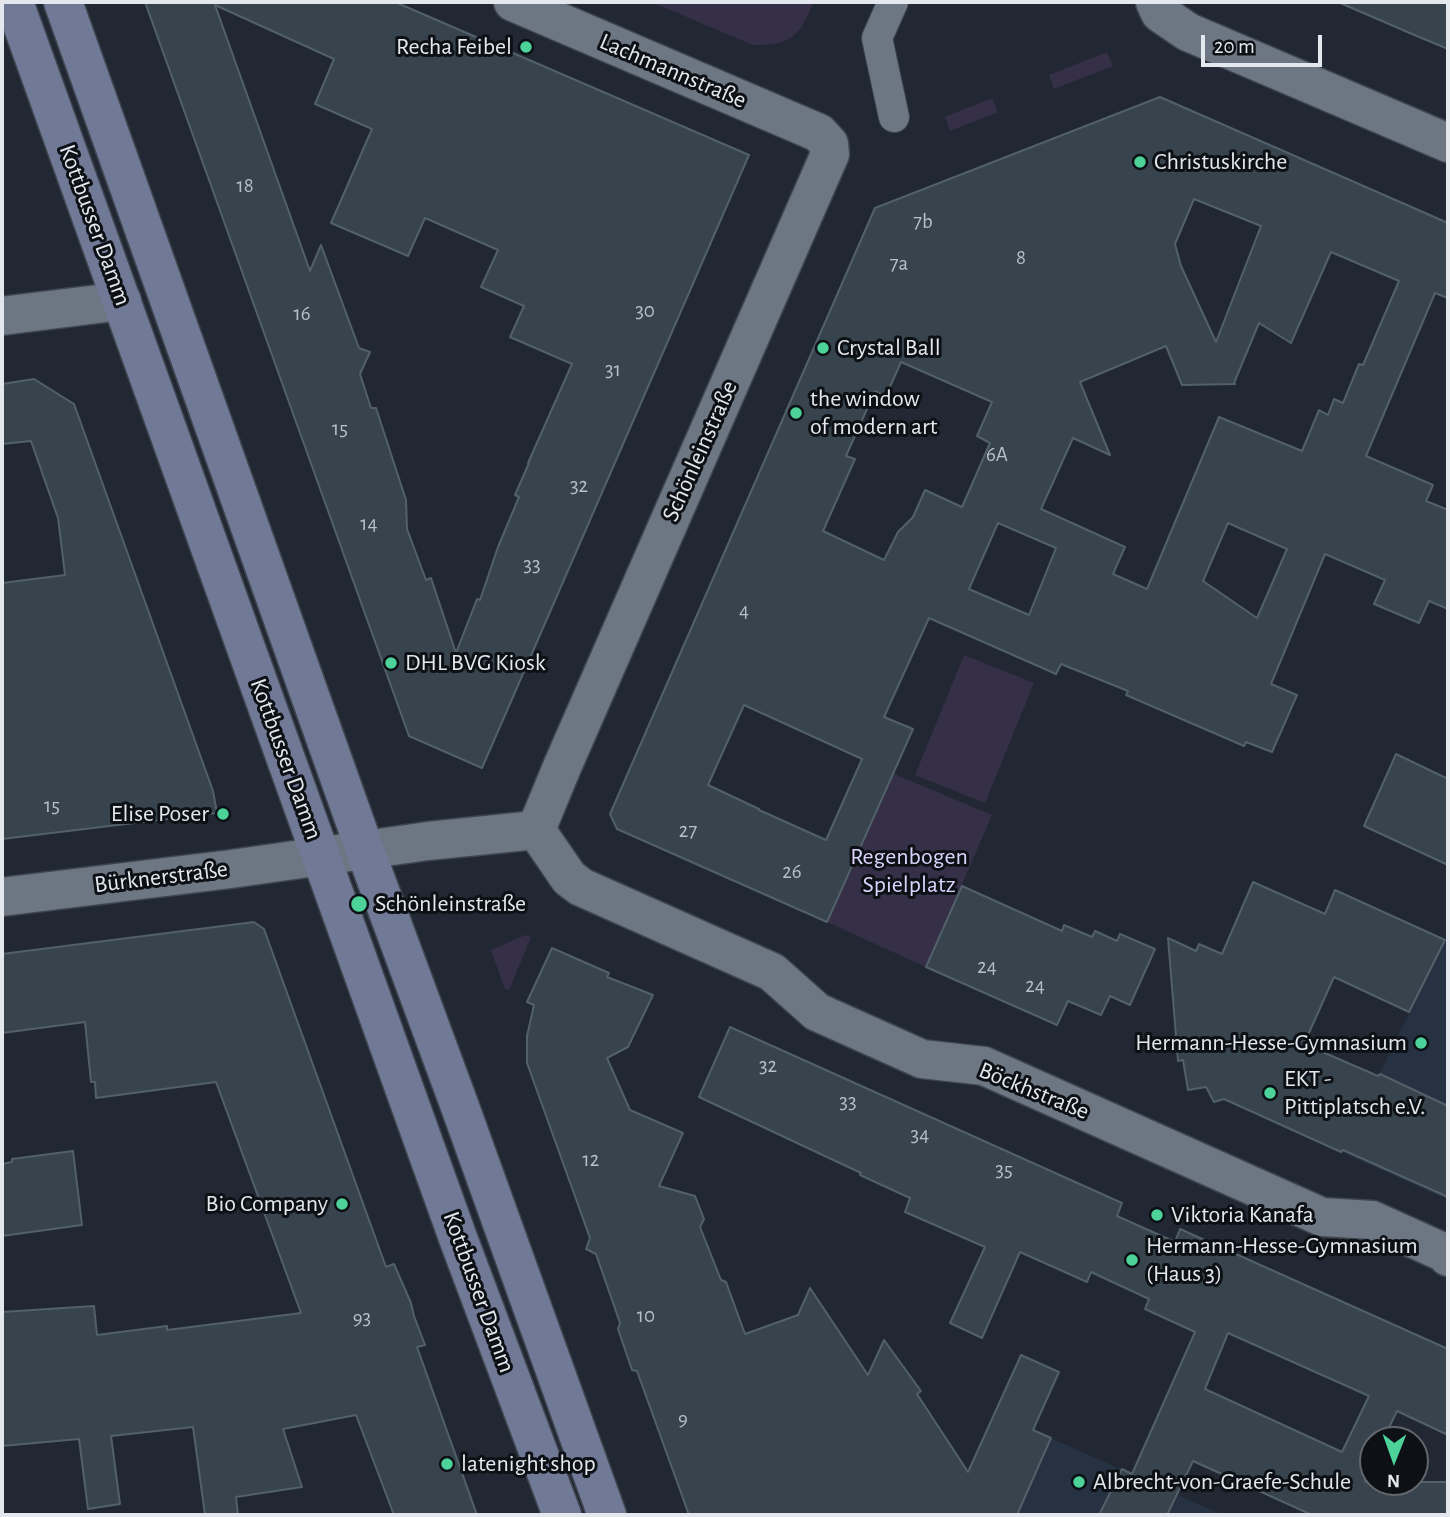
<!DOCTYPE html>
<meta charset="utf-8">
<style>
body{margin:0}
#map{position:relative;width:1450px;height:1517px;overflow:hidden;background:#212833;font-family:"Alegreya Sans",sans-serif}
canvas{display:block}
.frame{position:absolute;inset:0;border:4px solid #e3e8ef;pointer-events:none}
.north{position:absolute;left:1359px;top:1426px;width:70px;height:70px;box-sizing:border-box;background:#0d1116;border:2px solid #63676d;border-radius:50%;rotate:181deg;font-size:19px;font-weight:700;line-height:28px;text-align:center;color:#e3e8ef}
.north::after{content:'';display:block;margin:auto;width:24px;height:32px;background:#4dd39a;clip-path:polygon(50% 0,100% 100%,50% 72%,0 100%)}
.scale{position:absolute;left:1201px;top:35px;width:121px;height:32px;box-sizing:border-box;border:4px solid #e3e8ef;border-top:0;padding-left:9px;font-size:21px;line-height:24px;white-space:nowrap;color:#e3e8ef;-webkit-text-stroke:5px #0d1116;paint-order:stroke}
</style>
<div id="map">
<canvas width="1450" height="1517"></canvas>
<div class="frame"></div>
<div class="north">N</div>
<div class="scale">20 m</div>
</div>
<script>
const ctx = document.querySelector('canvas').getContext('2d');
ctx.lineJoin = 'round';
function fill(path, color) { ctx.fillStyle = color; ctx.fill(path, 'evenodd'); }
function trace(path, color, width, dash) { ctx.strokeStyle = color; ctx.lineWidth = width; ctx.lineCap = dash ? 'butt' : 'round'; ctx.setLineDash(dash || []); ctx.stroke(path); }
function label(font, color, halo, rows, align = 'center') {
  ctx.font = font + ' "Alegreya Sans",sans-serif'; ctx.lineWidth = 6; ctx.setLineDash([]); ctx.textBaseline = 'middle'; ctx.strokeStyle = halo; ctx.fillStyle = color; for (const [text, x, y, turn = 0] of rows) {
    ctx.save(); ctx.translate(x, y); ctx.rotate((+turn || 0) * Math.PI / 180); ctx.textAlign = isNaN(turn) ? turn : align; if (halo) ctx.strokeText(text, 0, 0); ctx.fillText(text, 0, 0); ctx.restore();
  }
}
const built = new Path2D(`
 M 1448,934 L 1448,1200 L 1341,1152 Z
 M 1033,1430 L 1223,1515 L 995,1515 Z`);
const green = new Path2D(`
 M 651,2 L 814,2 C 799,36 792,46 753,45 Z
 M 1107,52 L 1113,66 L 1054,89 L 1049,75 Z
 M 992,98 L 998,112 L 950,131 L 945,117 Z
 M 964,655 L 1034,683 L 985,803 L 915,775 Z
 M 894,774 L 992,815 L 926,967 L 827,922 Z
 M 525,935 L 531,937 L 509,990 L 505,989 L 491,950 Z`);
const building = new Path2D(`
 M 145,2 L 395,2 L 749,155 L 482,768 L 409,736 ZM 215,5 L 334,59 L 315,104 L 372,129 L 331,223 L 408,256 L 425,218 L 498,250 L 481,287 L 524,306 L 510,337 L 572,364 L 528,463 L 529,463 L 515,495 L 519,497 L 498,547 L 480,600 L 477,599 L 456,653 L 431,578 L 426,580 L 407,529 L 406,500 L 376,408 L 371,408 L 360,374 L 370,352 L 359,348 L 321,245 L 310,271 Z
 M 1338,2 L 1448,2 L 1448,49 L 1412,34 Z
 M 1160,97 L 1448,223 L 1448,298 L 1435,293 L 1366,456 L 1433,485 L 1426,501 L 1448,510 L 1448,609 L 1429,601 L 1419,623 L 1374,604 L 1385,580 L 1325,554 L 1271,684 L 1297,695 L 1272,752 L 1246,742 L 1244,746 L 1126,695 L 1128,691 L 1061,664 L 1056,674 L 929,618 L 884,717 L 913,729 L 827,922 L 617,829 L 610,814 L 875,208 ZM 1194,199 L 1261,226 L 1216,342 L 1181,266 L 1175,244 ZM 1331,252 L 1399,281 L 1363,365 L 1359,364 L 1343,403 L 1334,399 L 1328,415 L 1319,410 L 1302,451 L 1219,417 L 1147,589 L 1113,574 L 1125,547 L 1041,509 L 1073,438 L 1110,455 L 1080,382 L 1166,346 L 1182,385 L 1235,384 L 1234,383 L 1259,323 L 1291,343 ZM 901,362 L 992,402 L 977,436 L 990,443 L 962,507 L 925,490 L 913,517 L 898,532 L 884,560 L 823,531 L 855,459 L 846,456 L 875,391 L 886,396 ZM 998,523 L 1056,548 L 1029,615 L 969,589 ZM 1228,523 L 1287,549 L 1257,618 L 1203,581 ZM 744,705 L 862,759 L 826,840 L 759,810 L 759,809 L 708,785 Z
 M 34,379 L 74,404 L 213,791 L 217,813 L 2,839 L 2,583 L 65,575 L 58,518 L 31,441 L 2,444 L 2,384 Z
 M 1396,754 L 1448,779 L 1448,865 L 1364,826 Z
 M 1253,882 L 1325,914 L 1335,890 L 1445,940 L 1409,1012 L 1334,977 L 1304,1044 L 1378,1076 L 1380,1074 L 1448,1106 L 1448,1197 L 1343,1150 L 1341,1152 L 1224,1099 L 1214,1102 L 1206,1087 L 1188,1090 L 1183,1060 L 1178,1061 L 1168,938 L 1196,951 L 1199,944 L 1222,954 Z
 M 962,886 L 1062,931 L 1064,925 L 1092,937 L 1095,931 L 1117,941 L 1120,934 L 1155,949 L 1130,1005 L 1110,996 L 1101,1015 L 1068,1001 L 1057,1025 L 926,967 Z
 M 254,922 L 264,929 L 386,1267 L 394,1264 L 411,1303 L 414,1316 L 425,1345 L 417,1347 L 477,1515 L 394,1515 L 356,1415 L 283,1429 L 302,1487 L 236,1497 L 238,1515 L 205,1515 L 193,1427 L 111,1436 L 120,1504 L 88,1509 L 79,1439 L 2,1446 L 2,1312 L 94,1306 L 97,1335 L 167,1326 L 167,1330 L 301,1313 L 216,1082 L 96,1098 L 95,1082 L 91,1082 L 85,1022 L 2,1033 L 2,954 Z
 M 552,948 L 609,973 L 607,977 L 653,995 L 628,1047 L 607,1058 L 630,1110 L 683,1133 L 659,1186 L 695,1196 L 704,1219 L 700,1227 L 721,1280 L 726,1282 L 745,1334 L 798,1315 L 810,1288 L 868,1375 L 884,1340 L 921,1391 L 917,1394 L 968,1472 L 1021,1355 L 1059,1372 L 1033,1430 L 1051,1438 L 1017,1515 L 689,1515 L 637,1371 L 632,1370 L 618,1329 L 620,1323 L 596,1254 L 586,1249 L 590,1238 L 527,1063 L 527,1036 L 534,1005 L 527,1002 Z
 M 730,1027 L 1122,1203 L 1117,1216 L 1175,1242 L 1180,1229 L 1448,1349 L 1448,1435 L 1397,1411 L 1383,1440 L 1373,1440 L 1373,1464 L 1365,1482 L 1448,1482 L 1448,1515 L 1312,1515 L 1193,1461 L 1167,1515 L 1099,1515 L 1122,1469 L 1132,1474 L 1195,1332 L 1145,1309 L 1149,1299 L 1091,1272 L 1087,1282 L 1020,1252 L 982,1338 L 950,1323 L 985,1247 L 905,1212 L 910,1198 L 860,1175 L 861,1173 L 699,1097 ZM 1228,1333 L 1369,1396 L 1342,1452 L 1205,1389 Z
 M 73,1151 L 82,1225 L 2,1236 L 2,1164 L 12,1162 L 12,1159 Z`);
const pedestrian = new Path2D(`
 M 893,2 L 877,38 L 894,117`);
const minor = new Path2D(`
 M 513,2 L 819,133 L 829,144 L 830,154 L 562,767 L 536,830
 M 1155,2 L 1160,13 L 1188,32 L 1448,143
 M 2,316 L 122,301
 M 536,830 L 569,878 L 581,887 L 772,972 L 817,1012 L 922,1059 L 984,1066 L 1322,1217 L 1372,1220 L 1445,1253 L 1448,1257
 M 2,897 L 231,869 L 428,841 L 536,830`);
const secondary = new Path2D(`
 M 14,2 L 458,1238 L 562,1515
 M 63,2 L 365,850 L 459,1104 L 607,1515`);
const markers = [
 [526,47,7,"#4dd39a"],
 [1140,162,7,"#4dd39a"],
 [823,348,7,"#4dd39a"],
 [796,413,7,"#4dd39a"],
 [391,663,7,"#4dd39a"],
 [223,814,7,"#4dd39a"],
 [359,904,9,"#4dd39a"],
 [1421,1043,7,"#4dd39a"],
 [1270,1093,7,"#4dd39a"],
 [342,1204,7,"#4dd39a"],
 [1157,1215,7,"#4dd39a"],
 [1132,1260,7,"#4dd39a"],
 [447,1464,7,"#4dd39a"],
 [1079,1482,7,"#4dd39a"]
];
const numberNames = [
 ["18",245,186],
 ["7b",923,222],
 ["8",1021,258],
 ["7a",899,264],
 ["30",645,311],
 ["16",302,314],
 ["31",613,370],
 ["15",340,429],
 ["6A",997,455],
 ["32",579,486],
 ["14",369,524],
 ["33",532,565],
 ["4",744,611],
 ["15",52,806],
 ["27",688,831],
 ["26",792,872],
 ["24",987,967],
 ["24",1035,986],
 ["32",768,1066],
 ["33",848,1102],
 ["34",920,1135],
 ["12",591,1160],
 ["35",1004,1170],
 ["10",646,1316],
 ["93",362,1318],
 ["9",683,1419]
];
const poiNames = [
 ["Recha Feibel",512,47,"right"],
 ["Christuskirche",1154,162],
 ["Crystal Ball",837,348],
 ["the window",810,399],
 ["of modern art",810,427],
 ["DHL BVG Kiosk",405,663],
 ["Elise Poser",209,814,"right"],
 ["Schönleinstraße",375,904],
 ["Hermann-Hesse-Gymnasium",1407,1043,"right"],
 ["EKT -",1284,1079],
 ["Pittiplatsch e.V.",1284,1107],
 ["Bio Company",328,1204,"right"],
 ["Viktoria Kanafa",1171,1215],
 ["Hermann-Hesse-Gymnasium",1146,1246],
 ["(Haus 3)",1146,1274],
 ["latenight shop",461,1464],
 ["Albrecht-von-Graefe-Schule",1093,1482]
];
const streetNames = [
 ["Lachmannstraße",673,71,23],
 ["Kottbusser Damm",95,225,70],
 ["Schönleinstraße",700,451,-66],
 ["Kottbusser Damm",286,759,70],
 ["Bürknerstraße",161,877,-7],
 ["Böckhstraße",1034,1091,22],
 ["Kottbusser Damm",479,1292,70]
];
const parkNames = [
 ["Regenbogen",909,857],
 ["Spielplatz",909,885]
];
fill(built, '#263141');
fill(green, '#352f47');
fill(building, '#37444d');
trace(building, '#526069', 2);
trace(pedestrian, '#3e454e', 32);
trace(minor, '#3e454e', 41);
trace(secondary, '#3e454e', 41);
trace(pedestrian, '#6d7683', 30);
trace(minor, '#6d7683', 38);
trace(secondary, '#707996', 38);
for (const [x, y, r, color] of markers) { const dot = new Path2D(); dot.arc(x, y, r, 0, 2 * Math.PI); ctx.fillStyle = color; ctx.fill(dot); trace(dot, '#0d1116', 2.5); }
label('21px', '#b8bfc6', null, numberNames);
label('24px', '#e3e8ef', '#0d1116', poiNames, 'left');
label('24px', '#e3e8ef', '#0d1116', streetNames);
label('24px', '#ddd4fe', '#0d1116', parkNames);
</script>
